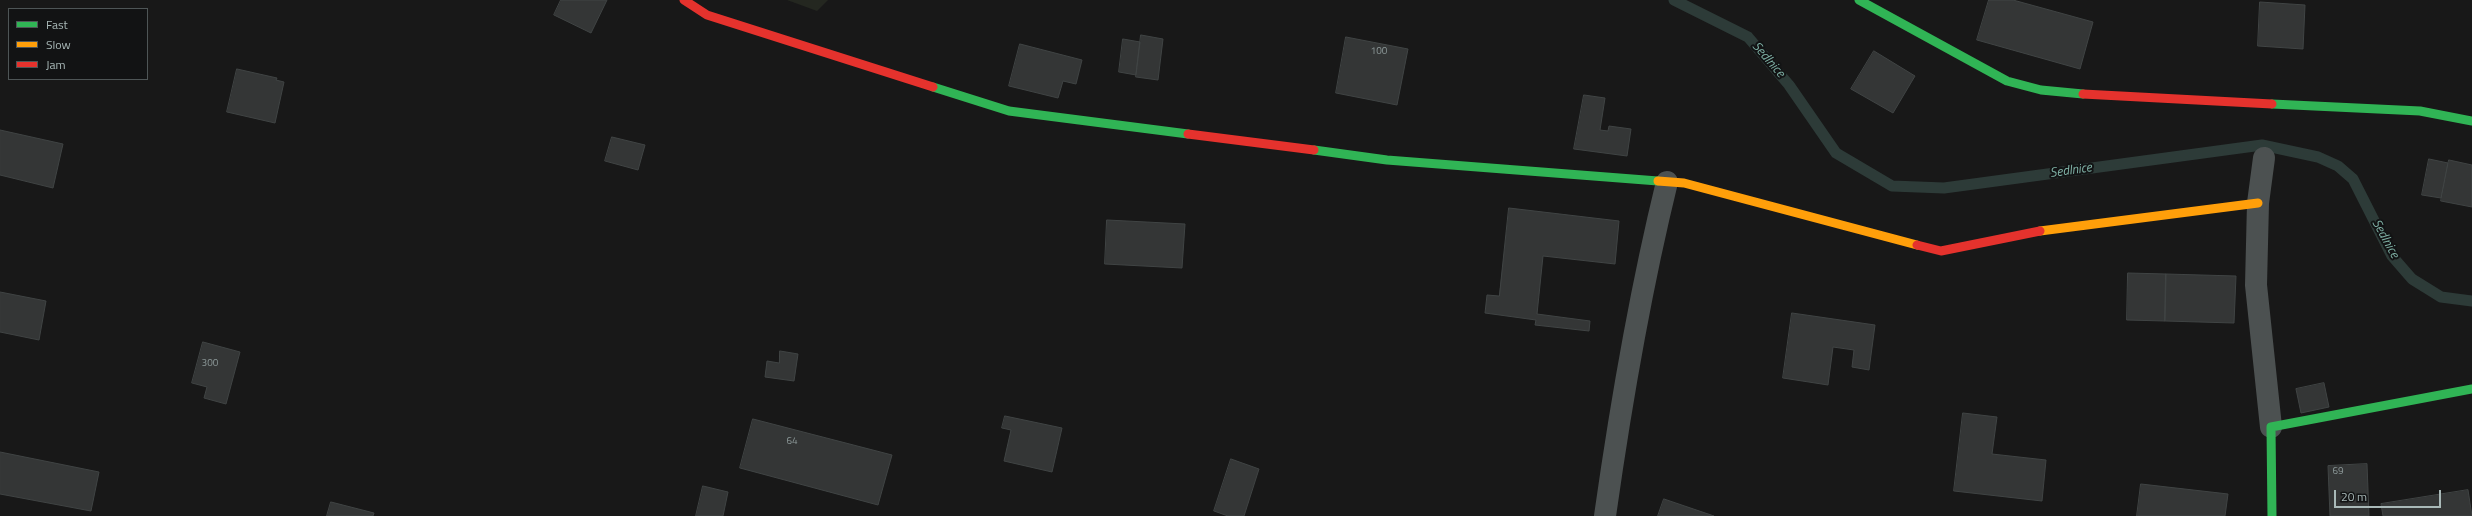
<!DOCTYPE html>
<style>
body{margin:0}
#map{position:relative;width:2472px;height:516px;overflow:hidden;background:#181818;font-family:"Titillium Web",sans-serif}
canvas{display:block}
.legend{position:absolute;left:8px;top:8px;width:140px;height:72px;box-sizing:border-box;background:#121314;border:1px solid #4e5556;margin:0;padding:5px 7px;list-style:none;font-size:12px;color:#a9b9b8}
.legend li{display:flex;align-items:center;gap:8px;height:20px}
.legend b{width:20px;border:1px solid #4e5556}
.scale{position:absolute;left:2334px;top:490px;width:107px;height:18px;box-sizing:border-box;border:2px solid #a9b9b8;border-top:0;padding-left:5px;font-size:12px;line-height:14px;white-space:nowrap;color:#a9b9b8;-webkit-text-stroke:3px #121314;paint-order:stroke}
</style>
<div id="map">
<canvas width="2472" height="516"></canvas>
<ul class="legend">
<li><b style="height:5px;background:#30b455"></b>Fast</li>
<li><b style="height:5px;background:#ff9f0a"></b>Slow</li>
<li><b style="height:5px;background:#e5322d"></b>Jam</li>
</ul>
<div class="scale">20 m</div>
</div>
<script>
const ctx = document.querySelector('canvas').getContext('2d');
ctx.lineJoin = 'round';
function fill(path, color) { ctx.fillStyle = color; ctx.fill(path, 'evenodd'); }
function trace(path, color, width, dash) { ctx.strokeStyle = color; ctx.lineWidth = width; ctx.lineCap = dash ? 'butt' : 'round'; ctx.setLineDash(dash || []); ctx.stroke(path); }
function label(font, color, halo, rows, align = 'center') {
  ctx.font = font + ' "Titillium Web",sans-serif'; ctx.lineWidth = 4; ctx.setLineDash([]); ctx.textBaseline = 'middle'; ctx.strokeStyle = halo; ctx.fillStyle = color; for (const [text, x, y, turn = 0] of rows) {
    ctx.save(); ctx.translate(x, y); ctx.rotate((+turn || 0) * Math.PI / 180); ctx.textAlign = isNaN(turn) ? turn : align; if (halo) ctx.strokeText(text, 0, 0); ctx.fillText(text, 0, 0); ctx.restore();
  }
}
const green = new Path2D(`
 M 787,0 L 828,0 L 817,11 Z`);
const stream = new Path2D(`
 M 1674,0 L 1748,37 L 1789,85 L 1836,153 L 1892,186 L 1944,188 L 2262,145 L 2318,157 L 2338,166 L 2353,179 L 2392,256 L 2412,279 L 2441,297 L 2472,301`);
const building = new Path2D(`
 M 561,0 L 607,0 L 591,33 L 554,15 Z
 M 1989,0 L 2013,0 L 2093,22 L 2080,69 L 1977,40 Z
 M 2260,2 L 2305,5 L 2303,49 L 2258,46 Z
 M 1141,35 L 1163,39 L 1158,80 L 1136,77 Z
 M 1346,37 L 1408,49 L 1397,105 L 1336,93 Z
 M 1123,39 L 1140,42 L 1136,75 L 1119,72 Z
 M 1020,44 L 1082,60 L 1076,84 L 1063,81 L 1058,98 L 1009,86 Z
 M 1874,51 L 1915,76 L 1893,113 L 1851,89 Z
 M 237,69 L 277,78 L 276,80 L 284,82 L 275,123 L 227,112 Z
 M 1584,95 L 1605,98 L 1600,130 L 1608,131 L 1609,126 L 1631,129 L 1627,156 L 1574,149 Z
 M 0,130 L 63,144 L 53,188 L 0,175 Z
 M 612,137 L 645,145 L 638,170 L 605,161 Z
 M 2429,159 L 2448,163 L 2441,198 L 2422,195 Z
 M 2449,160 L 2472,165 L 2472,207 L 2441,201 Z
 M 1509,208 L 1619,221 L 1615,264 L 1543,256 L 1537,314 L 1590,321 L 1589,331 L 1535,325 L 1536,320 L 1485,313 L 1487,295 L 1499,296 Z
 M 1107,220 L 1185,224 L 1182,268 L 1105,264 Z
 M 2128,273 L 2166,274 L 2165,321 L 2127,320 Z
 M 2166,274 L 2236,276 L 2234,323 L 2165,321 Z
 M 0,292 L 46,301 L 39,340 L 0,332 Z
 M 1792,313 L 1875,325 L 1869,370 L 1852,367 L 1854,350 L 1833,347 L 1828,385 L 1783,378 Z
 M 203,342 L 240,352 L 226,404 L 204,398 L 207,387 L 192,383 Z
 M 780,351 L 798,354 L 794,381 L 765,377 L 767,361 L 779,363 Z
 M 2324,383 L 2329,407 L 2301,413 L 2296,389 Z
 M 1963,413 L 1997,417 L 1992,454 L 2046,460 L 2042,501 L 1954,491 Z
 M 1005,416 L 1062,428 L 1052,472 L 1004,461 L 1011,430 L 1002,428 Z
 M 753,419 L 892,455 L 878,505 L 740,468 Z
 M 0,452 L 99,472 L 91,511 L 0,494 Z
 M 1231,459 L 1259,469 L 1244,516 L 1228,516 L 1214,511 Z
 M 2367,464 L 2369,516 L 2330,516 L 2328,466 Z
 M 2141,484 L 2228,494 L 2225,516 L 2137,516 Z
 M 703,486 L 728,492 L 723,516 L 696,516 Z
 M 2468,490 L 2472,516 L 2383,516 L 2381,504 Z
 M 1664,499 L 1714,516 L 1658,516 Z
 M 331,502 L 374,513 L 373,516 L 327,516 Z`);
const lane = new Path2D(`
 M 1605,516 C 1621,403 1640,292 1667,182`);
const street = new Path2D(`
 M 2264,158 L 2258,203 L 2256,285 L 2271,427`);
const fast = new Path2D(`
 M 1859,0 L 2007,81 L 2041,90 L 2083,94
 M 933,87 L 1009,111 L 1188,134
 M 2272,104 L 2420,111 L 2472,121
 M 1314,150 L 1387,160 L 1658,181
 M 2272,516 L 2271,427 L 2472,389`);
const slow = new Path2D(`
 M 1658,181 L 1684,183 L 1917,245
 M 2040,231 L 2258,203`);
const jam = new Path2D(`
 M 684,0 L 707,15 L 933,87
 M 2083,94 L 2272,104
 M 1188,134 L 1314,150
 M 1917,245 L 1941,251 L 2040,231`);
const numberNames = [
 ["100",1379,52],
 ["300",210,364],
 ["64",792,442],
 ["69",2338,472]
];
const waterNames = [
 ["Sedlnice",1768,60,49],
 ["Sedlnice",2071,171,-8],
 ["Sedlnice",2385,239,61]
];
fill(green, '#242720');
trace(stream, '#2d3b38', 11);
fill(building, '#343636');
trace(building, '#404444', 1);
trace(lane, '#4c5151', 22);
trace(street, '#4c5151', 22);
trace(fast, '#30b455', 9);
trace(slow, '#ff9f0a', 9);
trace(jam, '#e5322d', 9);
label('10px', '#8c9898', null, numberNames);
label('italic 13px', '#81b3a7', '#121314', waterNames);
</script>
